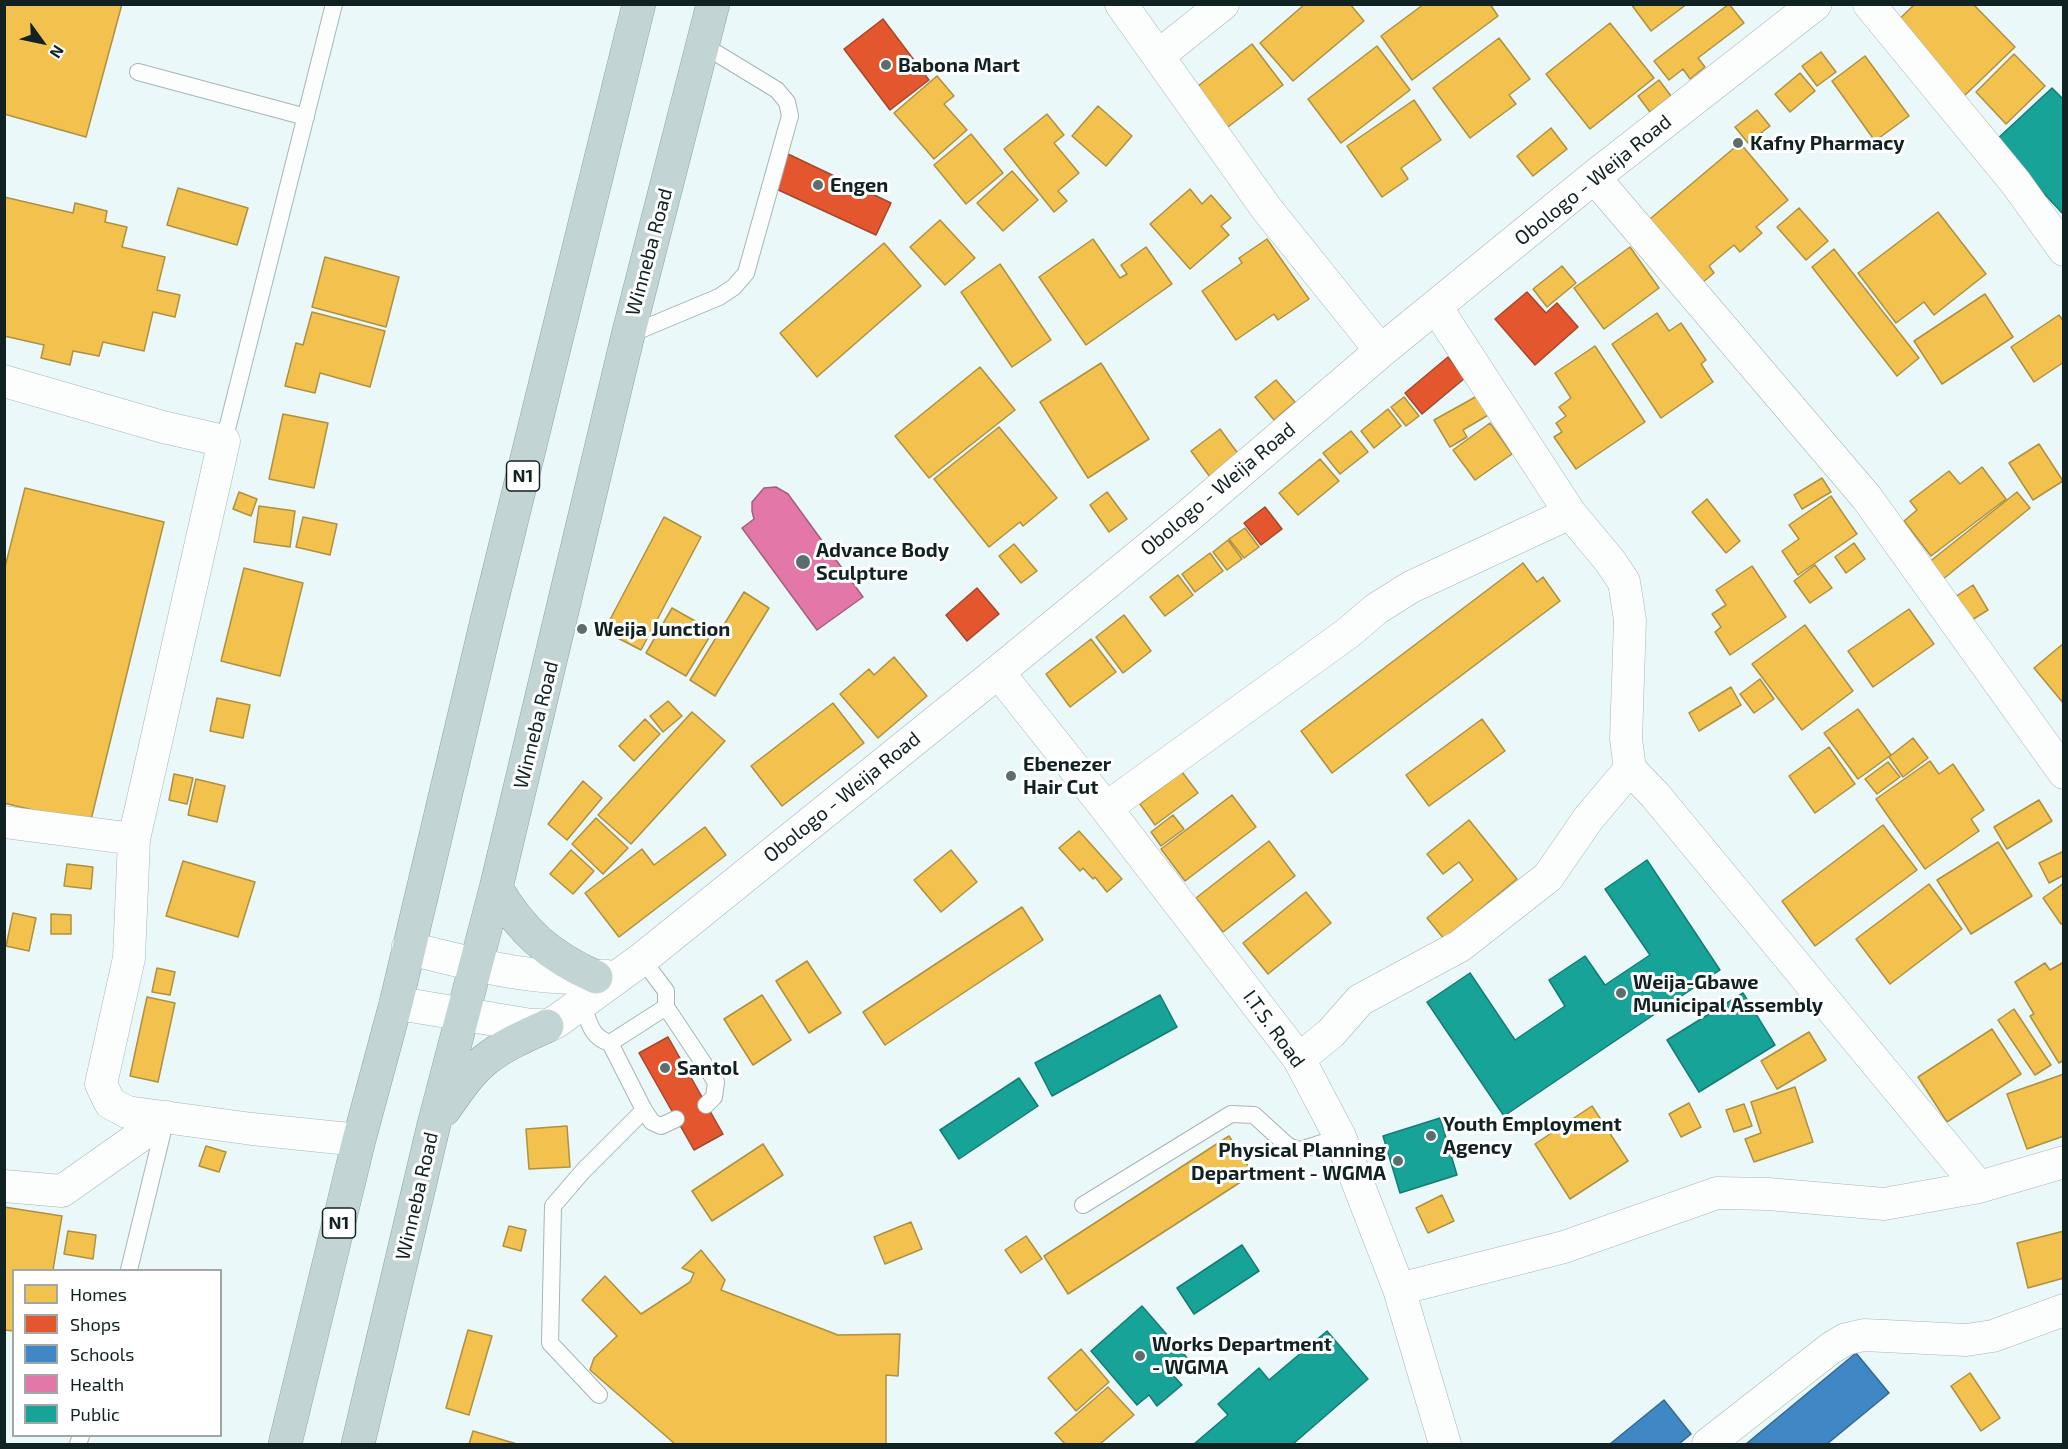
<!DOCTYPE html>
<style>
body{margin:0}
#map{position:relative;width:2068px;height:1449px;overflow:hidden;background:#eaf8f9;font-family:"Exo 2",sans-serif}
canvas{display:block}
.frame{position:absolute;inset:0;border:6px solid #112223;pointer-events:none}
.legend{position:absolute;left:12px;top:1269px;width:210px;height:168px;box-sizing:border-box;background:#fff;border:2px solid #a0a7a7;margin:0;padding:8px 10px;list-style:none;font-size:18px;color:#112223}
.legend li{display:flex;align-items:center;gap:12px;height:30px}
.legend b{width:30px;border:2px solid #a0a7a7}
.north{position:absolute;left:12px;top:12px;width:60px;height:60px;-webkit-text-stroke:4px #fff;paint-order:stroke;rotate:123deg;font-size:16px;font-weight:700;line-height:24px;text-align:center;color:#112223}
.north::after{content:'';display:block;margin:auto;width:21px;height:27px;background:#112223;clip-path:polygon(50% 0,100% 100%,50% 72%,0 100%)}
</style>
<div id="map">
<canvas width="2068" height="1449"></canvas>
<div class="frame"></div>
<ul class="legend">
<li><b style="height:16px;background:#f2c14e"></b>Homes</li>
<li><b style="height:16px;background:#e4572e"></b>Shops</li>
<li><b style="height:16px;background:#3f88c5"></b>Schools</li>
<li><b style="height:16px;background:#e377a8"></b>Health</li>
<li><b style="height:16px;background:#17a398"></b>Public</li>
</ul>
<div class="north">N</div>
</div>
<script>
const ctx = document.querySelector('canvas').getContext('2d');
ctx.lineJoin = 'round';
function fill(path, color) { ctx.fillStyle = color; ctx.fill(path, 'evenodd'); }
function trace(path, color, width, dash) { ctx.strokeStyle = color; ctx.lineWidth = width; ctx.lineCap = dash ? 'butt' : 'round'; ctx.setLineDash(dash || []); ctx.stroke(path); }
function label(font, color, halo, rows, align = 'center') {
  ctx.font = font + ' "Exo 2",sans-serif'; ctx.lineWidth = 6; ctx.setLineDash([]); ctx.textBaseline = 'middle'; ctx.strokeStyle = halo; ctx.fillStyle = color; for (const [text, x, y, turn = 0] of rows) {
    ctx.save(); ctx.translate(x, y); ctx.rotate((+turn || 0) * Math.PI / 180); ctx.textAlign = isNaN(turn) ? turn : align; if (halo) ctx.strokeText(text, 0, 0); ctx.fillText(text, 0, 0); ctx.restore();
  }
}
const homes = new Path2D(`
 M 4,4 L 122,4 L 86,137 L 4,114 Z
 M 1305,4 L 1350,4 L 1364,21 L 1293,81 L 1260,43 Z
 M 1424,4 L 1490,4 L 1498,16 L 1412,80 L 1381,36 Z
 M 1631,4 L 1687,4 L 1651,31 Z
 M 1729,4 L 1744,23 L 1698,58 L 1705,67 L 1690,79 L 1683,69 L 1669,80 L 1654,61 Z
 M 1915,4 L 1973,4 L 2015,47 L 1962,98 L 1892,26 Z
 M 1610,23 L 1654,78 L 1590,129 L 1546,74 Z
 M 1499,38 L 1530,79 L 1509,95 L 1516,104 L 1470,138 L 1433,88 Z
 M 1252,44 L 1283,85 L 1224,130 L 1194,89 Z
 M 1377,46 L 1410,90 L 1341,143 L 1308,99 Z
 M 1821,52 L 1836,72 L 1817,86 L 1802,66 Z
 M 2014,54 L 2045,86 L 2006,124 L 1976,92 Z
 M 1865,56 L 1909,116 L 1875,141 L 1832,81 Z
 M 1800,73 L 1815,91 L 1790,112 L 1775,94 Z
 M 937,76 L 954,96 L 944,104 L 967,130 L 934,159 L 894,113 Z
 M 1659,80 L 1671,96 L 1650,112 L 1638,96 Z
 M 1414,100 L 1441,140 L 1401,168 L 1408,179 L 1382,197 L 1347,146 Z
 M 1098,106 L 1132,136 L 1106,166 L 1072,136 Z
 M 1757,110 L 1770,126 L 1748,143 L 1735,127 Z
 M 1047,114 L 1064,135 L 1054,143 L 1079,173 L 1058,191 L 1067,201 L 1054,212 L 1004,149 Z
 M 1551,128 L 1567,149 L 1533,176 L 1517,156 Z
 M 971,134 L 1003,173 L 966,204 L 934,165 Z
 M 1740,143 L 1788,200 L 1756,227 L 1762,233 L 1740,252 L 1734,245 L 1709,266 L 1714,273 L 1697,287 L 1644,224 Z
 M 1012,171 L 1038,200 L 1003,231 L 977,203 Z
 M 178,188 L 248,208 L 237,245 L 167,225 Z
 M 1190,189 L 1202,204 L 1211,195 L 1231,218 L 1221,226 L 1229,235 L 1190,269 L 1150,224 Z
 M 4,197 L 73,213 L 75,203 L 107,211 L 105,222 L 127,227 L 122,247 L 165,257 L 157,290 L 180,295 L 175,317 L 153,312 L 144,351 L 103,342 L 99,356 L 73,351 L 70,365 L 41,358 L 44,345 L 4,336 Z
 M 1799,208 L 1828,241 L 1806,260 L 1777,227 Z
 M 1938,212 L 1986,274 L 1934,315 L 1924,302 L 1896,323 L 1858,273 Z
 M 940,220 L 975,258 L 945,285 L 910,247 Z
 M 1093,239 L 1120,278 L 1127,274 L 1121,265 L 1146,247 L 1172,284 L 1086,345 L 1039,277 Z
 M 1267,239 L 1309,299 L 1278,320 L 1274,314 L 1236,340 L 1202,291 L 1242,263 L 1239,258 Z
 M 884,243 L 921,286 L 817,377 L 780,333 Z
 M 1630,247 L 1659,288 L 1604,329 L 1574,288 Z
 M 1834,249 L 1919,358 L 1897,376 L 1812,267 Z
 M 325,257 L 399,277 L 386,327 L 312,307 Z
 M 1000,264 L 1051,340 L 1012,367 L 961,292 Z
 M 1562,266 L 1576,283 L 1547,307 L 1533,289 Z
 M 1985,294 L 2013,337 L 1942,384 L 1914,341 Z
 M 312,312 L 385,331 L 370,387 L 320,373 L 315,393 L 285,386 L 296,343 L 303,345 Z
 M 1657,313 L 1669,331 L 1681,323 L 1706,360 L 1701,364 L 1713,382 L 1661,418 L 1612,344 Z
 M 2059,315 L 2064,322 L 2064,362 L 2034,382 L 2011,347 Z
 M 1595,346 L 1645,422 L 1576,469 L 1554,437 L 1562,432 L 1556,423 L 1566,416 L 1559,407 L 1571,398 L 1555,373 Z
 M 1101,363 L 1149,439 L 1088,478 L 1040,402 Z
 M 980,367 L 1015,410 L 929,478 L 895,436 Z
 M 1276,380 L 1295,402 L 1274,420 L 1255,397 Z
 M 1479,395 L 1490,414 L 1463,430 L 1467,437 L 1450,447 L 1434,420 Z
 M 1404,397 L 1419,416 L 1406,426 L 1391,407 Z
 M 1388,409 L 1401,426 L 1374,448 L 1361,431 Z
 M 283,414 L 328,423 L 314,488 L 269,479 Z
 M 1490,423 L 1512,454 L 1475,480 L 1453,450 Z
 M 999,427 L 1057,498 L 1023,526 L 1020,522 L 989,547 L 934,479 Z
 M 1220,429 L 1239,455 L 1210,477 L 1191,451 Z
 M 1351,431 L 1368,452 L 1340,474 L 1323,453 Z
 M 2039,444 L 2063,481 L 2033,500 L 2009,463 Z
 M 1320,459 L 1339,481 L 1298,515 L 1279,493 Z
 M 1982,467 L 2006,499 L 1931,556 L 1904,521 L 1917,510 L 1910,501 L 1949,471 L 1960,484 Z
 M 1822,478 L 1831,492 L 1802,509 L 1794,495 Z
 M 25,488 L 164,522 L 90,824 L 4,803 L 4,571 Z
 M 239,492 L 257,499 L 251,516 L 233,509 Z
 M 1107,492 L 1127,519 L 1109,532 L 1090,505 Z
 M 2017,492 L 2030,508 L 1942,580 L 1928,563 Z
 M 1831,496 L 1857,534 L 1798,575 L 1782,551 L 1799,539 L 1789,525 Z
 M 1707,499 L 1740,541 L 1726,553 L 1692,512 Z
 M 259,506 L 295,511 L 290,547 L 254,542 Z
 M 303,517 L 337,524 L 330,555 L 296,547 Z
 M 664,517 L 701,537 L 641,650 L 604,631 Z
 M 1245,528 L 1259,547 L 1244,558 L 1229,539 Z
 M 1228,540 L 1242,559 L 1227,570 L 1213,552 Z
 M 1854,543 L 1865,559 L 1846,573 L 1835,557 Z
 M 1014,544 L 1037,571 L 1021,583 L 999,556 Z
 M 1210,553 L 1223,571 L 1195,592 L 1182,574 Z
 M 1523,563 L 1537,582 L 1543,577 L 1560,601 L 1332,773 L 1301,731 Z
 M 1815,565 L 1832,588 L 1810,603 L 1794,581 Z
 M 1752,566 L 1786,617 L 1730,655 L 1715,632 L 1721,627 L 1712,614 L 1726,605 L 1716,590 Z
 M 244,568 L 303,583 L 280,676 L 221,661 Z
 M 1178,575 L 1193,595 L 1165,616 L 1150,597 Z
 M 1973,585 L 1988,610 L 1967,623 L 1952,599 Z
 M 744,592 L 769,608 L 715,696 L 690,680 Z
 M 672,608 L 713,631 L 686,676 L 646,653 Z
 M 1909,609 L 1934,644 L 1873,687 L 1848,651 Z
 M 1124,615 L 1151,651 L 1123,673 L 1096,637 Z
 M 1805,625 L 1853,691 L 1802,730 L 1752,664 Z
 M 1091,639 L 1116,672 L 1070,707 L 1046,674 Z
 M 2064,643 L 2064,704 L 2034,668 Z
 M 894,657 L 927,696 L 878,738 L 840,694 L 869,669 L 874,675 Z
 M 1760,679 L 1774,699 L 1754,713 L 1740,694 Z
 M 1731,687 L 1741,705 L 1699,731 L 1689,713 Z
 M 217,698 L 250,705 L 243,738 L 210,731 Z
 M 668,701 L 682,716 L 663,732 L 650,716 Z
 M 833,703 L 864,743 L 782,806 L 751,766 Z
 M 1858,709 L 1891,755 L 1858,779 L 1824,733 Z
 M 692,712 L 725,741 L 631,844 L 598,815 Z
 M 645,719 L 660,734 L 634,761 L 619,746 Z
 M 1482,719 L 1505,751 L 1429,806 L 1406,775 Z
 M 1913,738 L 1928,758 L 1903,777 L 1889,757 Z
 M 1829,747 L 1855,784 L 1815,813 L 1789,776 Z
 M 1930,761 L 1939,774 L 1953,764 L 1984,810 L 1971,819 L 1979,831 L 1925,869 L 1876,799 Z
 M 1888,762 L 1900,777 L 1877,794 L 1865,779 Z
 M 1182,772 L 1198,793 L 1155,825 L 1140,804 Z
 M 174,774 L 193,778 L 187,804 L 169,800 Z
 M 196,779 L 225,786 L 217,822 L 188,815 Z
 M 583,781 L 602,798 L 567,840 L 548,824 Z
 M 1232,795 L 1256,827 L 1185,881 L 1161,849 Z
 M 2039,800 L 2052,821 L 2007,849 L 1994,827 Z
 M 1173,815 L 1184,829 L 1161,846 L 1151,832 Z
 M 596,818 L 628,848 L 603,874 L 572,844 Z
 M 1469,820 L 1517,879 L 1444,939 L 1427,918 L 1473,880 L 1459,862 L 1443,874 L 1427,854 Z
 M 1883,825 L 1917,870 L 1815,946 L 1782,901 Z
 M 705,827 L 726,855 L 619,937 L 585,893 L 642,849 L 654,865 Z
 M 1079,831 L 1122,879 L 1107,892 L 1095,877 L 1093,879 L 1083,868 L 1080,871 L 1059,848 Z
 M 1269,841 L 1295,876 L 1223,932 L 1196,898 Z
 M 1998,842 L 2032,896 L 1971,934 L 1937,880 Z
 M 571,850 L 594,871 L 573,894 L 550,874 Z
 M 951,850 L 977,882 L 941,912 L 914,880 Z
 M 2064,851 L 2064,875 L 2049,883 L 2039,863 Z
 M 183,861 L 255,882 L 238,937 L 166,916 Z
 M 67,864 L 93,867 L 91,889 L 64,886 Z
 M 2064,883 L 2064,923 L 2061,924 L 2043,898 Z
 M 1929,884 L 1962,929 L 1890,984 L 1856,939 Z
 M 1306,892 L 1331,923 L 1268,974 L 1243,943 Z
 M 1022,907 L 1043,940 L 885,1045 L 863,1012 Z
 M 13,913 L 36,918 L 29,951 L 6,946 Z
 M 51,914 L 71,915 L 71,934 L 51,934 Z
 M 807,961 L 841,1013 L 809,1033 L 776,981 Z
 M 2064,962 L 2064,1060 L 2059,1063 L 2030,1016 L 2034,1014 L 2015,982 L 2045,963 L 2050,970 Z
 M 157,968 L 175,972 L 170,995 L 152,992 Z
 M 762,995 L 791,1040 L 753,1065 L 724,1019 Z
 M 147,997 L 175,1003 L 158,1082 L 130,1076 Z
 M 2014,1009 L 2051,1065 L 2035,1075 L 1998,1020 Z
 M 1992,1029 L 2021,1074 L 1947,1122 L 1918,1077 Z
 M 1809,1032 L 1826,1060 L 1777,1089 L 1761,1061 Z
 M 2064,1074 L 2064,1136 L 2027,1149 L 2007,1094 Z
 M 1795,1087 L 1813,1142 L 1754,1162 L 1745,1139 L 1761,1133 L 1751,1102 Z
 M 1689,1103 L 1701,1127 L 1681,1137 L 1669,1114 Z
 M 1744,1104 L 1752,1126 L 1734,1132 L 1726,1110 Z
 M 1592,1106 L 1628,1161 L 1570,1199 L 1535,1144 Z
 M 567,1126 L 570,1167 L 529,1169 L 526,1129 Z
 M 1229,1136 L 1253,1174 L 1068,1294 L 1044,1256 Z
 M 763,1144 L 783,1175 L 712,1221 L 692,1191 Z
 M 206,1146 L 226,1152 L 219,1172 L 199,1166 Z
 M 1442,1195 L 1454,1221 L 1428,1233 L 1416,1208 Z
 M 4,1207 L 62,1216 L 53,1270 L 14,1270 L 14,1331 L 4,1330 Z
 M 911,1222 L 922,1249 L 885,1264 L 874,1237 Z
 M 509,1226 L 526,1230 L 521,1251 L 503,1246 Z
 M 68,1231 L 96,1235 L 93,1259 L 64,1254 Z
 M 2064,1231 L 2064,1278 L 2028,1288 L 2017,1243 Z
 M 1026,1236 L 1042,1259 L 1021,1273 L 1005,1250 Z
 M 701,1250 L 725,1280 L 721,1290 L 838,1335 L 900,1334 L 898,1376 L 886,1375 L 886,1444 L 675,1444 L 590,1370 L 594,1358 L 617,1336 L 582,1300 L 605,1276 L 641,1314 L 690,1282 L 694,1273 L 682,1268 Z
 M 468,1330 L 492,1336 L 469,1415 L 446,1408 Z
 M 1081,1349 L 1109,1382 L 1076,1411 L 1048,1378 Z
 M 1970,1373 L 2000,1418 L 1981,1431 L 1951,1386 Z
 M 1108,1387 L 1134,1415 L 1100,1444 L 1065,1444 L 1055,1433 Z
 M 473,1431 L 517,1444 L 469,1444 Z`);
const shops = new Path2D(`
 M 883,19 L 929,80 L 890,110 L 844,49 Z
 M 788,154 L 891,203 L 876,235 L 772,187 Z
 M 1527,292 L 1546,313 L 1557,303 L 1578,327 L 1535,365 L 1495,319 Z
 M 1448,357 L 1465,378 L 1422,414 L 1405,393 Z
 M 1265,507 L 1282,529 L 1261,545 L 1244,523 Z
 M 977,588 L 999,614 L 967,641 L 946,615 Z
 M 668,1037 L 723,1134 L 694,1150 L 639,1053 Z`);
const schools = new Path2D(`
 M 1856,1353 L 1889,1393 L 1827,1444 L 1746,1444 Z
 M 1664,1400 L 1691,1434 L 1679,1444 L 1610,1444 Z`);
const health = new Path2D(`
 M 776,487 L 788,494 L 863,597 L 817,630 L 742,528 L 754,519 L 752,511 L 752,502 L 764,488 Z`);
const public = new Path2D(`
 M 2052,88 L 2064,100 L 2064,215 L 1995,141 Z
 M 1647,860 L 1720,970 L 1504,1116 L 1427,1002 L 1470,973 L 1515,1040 L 1565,1006 L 1549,980 L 1585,956 L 1605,985 L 1650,955 L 1605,889 Z
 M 1743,993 L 1775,1045 L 1699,1092 L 1667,1040 Z
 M 1160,995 L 1177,1027 L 1052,1096 L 1035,1063 Z
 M 1019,1078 L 1038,1106 L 959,1159 L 940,1130 Z
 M 1440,1118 L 1457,1175 L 1400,1193 L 1383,1136 Z
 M 1242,1245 L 1259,1271 L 1194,1314 L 1177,1288 Z
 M 1142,1306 L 1189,1360 L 1173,1375 L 1182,1385 L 1157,1406 L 1149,1395 L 1137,1405 L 1091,1351 Z
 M 1327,1331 L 1368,1379 L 1293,1444 L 1194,1444 L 1228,1415 L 1218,1404 L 1259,1368 L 1269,1380 Z`);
const lane = new Path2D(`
 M 138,72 L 306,117
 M 628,335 L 719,297 L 734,287 L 746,273 L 790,116 L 787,102 L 777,90 L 703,45
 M 224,441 L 334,4
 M 582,1003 C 589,1021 590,1037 610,1043 L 666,1007 L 666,991 L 642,959
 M 666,1007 L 716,1082 L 714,1097 L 706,1105
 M 610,1043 L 644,1110 L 652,1122 L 661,1126 L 676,1119
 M 1083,1205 L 1231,1114 L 1254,1115 L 1288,1146 L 1300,1150 L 1340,1137
 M 129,1270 L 166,1118
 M 599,1395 L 550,1343 L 553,1206 L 584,1170 L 644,1110
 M 78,1444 L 81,1436`);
const street = new Path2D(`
 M 1121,4 L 1266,208 L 1381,351
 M 1869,4 L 2016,183 L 2064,250
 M 1158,56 L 1223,4
 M 1594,177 L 1867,498 L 2064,773
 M 1436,307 L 1570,513 L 1610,561 L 1624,582 L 1630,620 L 1626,739 L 1630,769 L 1655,795 L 1979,1187
 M 4,381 L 163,427 L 224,441 L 134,839 L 129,958 L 101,1084 L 110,1103 L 127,1112 L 252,1129 L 359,1140
 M 998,672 L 1106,808 L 1299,1059 L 1340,1137 L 1399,1289 L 1445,1444
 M 1106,808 L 1348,633 L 1376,609 L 1411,587 L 1570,513
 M 4,822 L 134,839
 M 1299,1059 L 1331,1033 L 1360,1000 L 1460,946 L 1548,877 L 1588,819 L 1630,769
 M 4,1186 L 62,1191 L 167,1117
 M 1399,1289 L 1564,1247 L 1717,1193 L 1768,1194 L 1884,1204 L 1979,1187 L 2064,1162
 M 1708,1444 L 1831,1348 L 1846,1339 L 1864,1335 L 1966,1340 L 1993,1336 L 2064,1310`);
const secondary = new Path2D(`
 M 408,948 C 473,964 538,983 605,976
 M 396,1003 L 528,1025 L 547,1026 L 557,1021 L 642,959 L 998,672 L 1187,517 L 1381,351 L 1594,177 L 1815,4`);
const highway = new Path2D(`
 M 496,888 C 522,932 549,956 596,977
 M 444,1110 C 456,1093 469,1073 485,1060 C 504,1045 525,1036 547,1026
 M 285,1444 L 359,1140 L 396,1003 L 487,620 L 639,4
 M 358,1444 L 434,1124 L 496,888 L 628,335 L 713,4`);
const markers = [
 [886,65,6,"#5d6d6e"],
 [1738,143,6,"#5d6d6e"],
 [818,185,6,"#5d6d6e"],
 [803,562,8,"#5d6d6e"],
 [582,629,6,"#5d6d6e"],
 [1011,776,6,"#5d6d6e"],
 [1621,993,6,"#5d6d6e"],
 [665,1068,6,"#5d6d6e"],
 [1431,1136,6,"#5d6d6e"],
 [1398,1161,6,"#5d6d6e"],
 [1140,1356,6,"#5d6d6e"]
];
const shields = [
 [523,476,33],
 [339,1223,33]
];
const shieldNames = [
 ["N1",523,476],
 ["N1",339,1223]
];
const poiNames = [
 ["Babona Mart",898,65],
 ["Kafny Pharmacy",1750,143],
 ["Engen",830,185],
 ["Advance Body",816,550],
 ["Sculpture",816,573],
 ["Weija Junction",594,629],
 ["Ebenezer",1023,764],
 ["Hair Cut",1023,787],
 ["Weija-Gbawe",1633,982],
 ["Municipal Assembly",1633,1005],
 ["Santol",677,1068],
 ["Youth Employment",1443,1124],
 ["Agency",1443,1147],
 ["Physical Planning",1386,1150,"right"],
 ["Department - WGMA",1386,1173,"right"],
 ["Works Department",1152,1344],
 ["- WGMA",1152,1367]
];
const streetNames = [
 ["Obologo - Weija Road",1593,180,-39],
 ["Winneba Road",649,252,-75],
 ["Obologo - Weija Road",1218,489,-40],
 ["Winneba Road",536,725,-76],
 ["Obologo - Weija Road",842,797,-39],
 ["I.T.S. Road",1274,1029,54],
 ["Winneba Road",417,1196,-77]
];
fill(homes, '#f2c14e');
trace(homes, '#ae9141', 1.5);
fill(shops, '#e4572e');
trace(shops, '#a5472b', 1.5);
fill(schools, '#3f88c5');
trace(schools, '#316994', 1.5);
fill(health, '#e377a8');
trace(health, '#a45e80', 1.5);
fill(public, '#17a398');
trace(public, '#157c75', 1.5);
trace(lane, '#a7b5b6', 18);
trace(street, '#a7b5b6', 33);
trace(secondary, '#a7b5b6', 34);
trace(highway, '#8da4a6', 34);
trace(lane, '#fcfefe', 16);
trace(street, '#fcfefe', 32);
trace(secondary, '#fcfefe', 33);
trace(highway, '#c3d4d5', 33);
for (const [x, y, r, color] of markers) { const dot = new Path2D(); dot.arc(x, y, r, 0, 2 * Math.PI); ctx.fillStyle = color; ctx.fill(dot); trace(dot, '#fff', 2); }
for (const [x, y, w] of shields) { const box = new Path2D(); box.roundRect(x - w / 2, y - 15, w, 30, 4.5); ctx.fillStyle = '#fff'; ctx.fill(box); trace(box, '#112223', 1.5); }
label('bold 18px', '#112223', null, shieldNames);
label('bold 20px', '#112223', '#fff', poiNames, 'left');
label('20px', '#112223', '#fff', streetNames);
</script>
